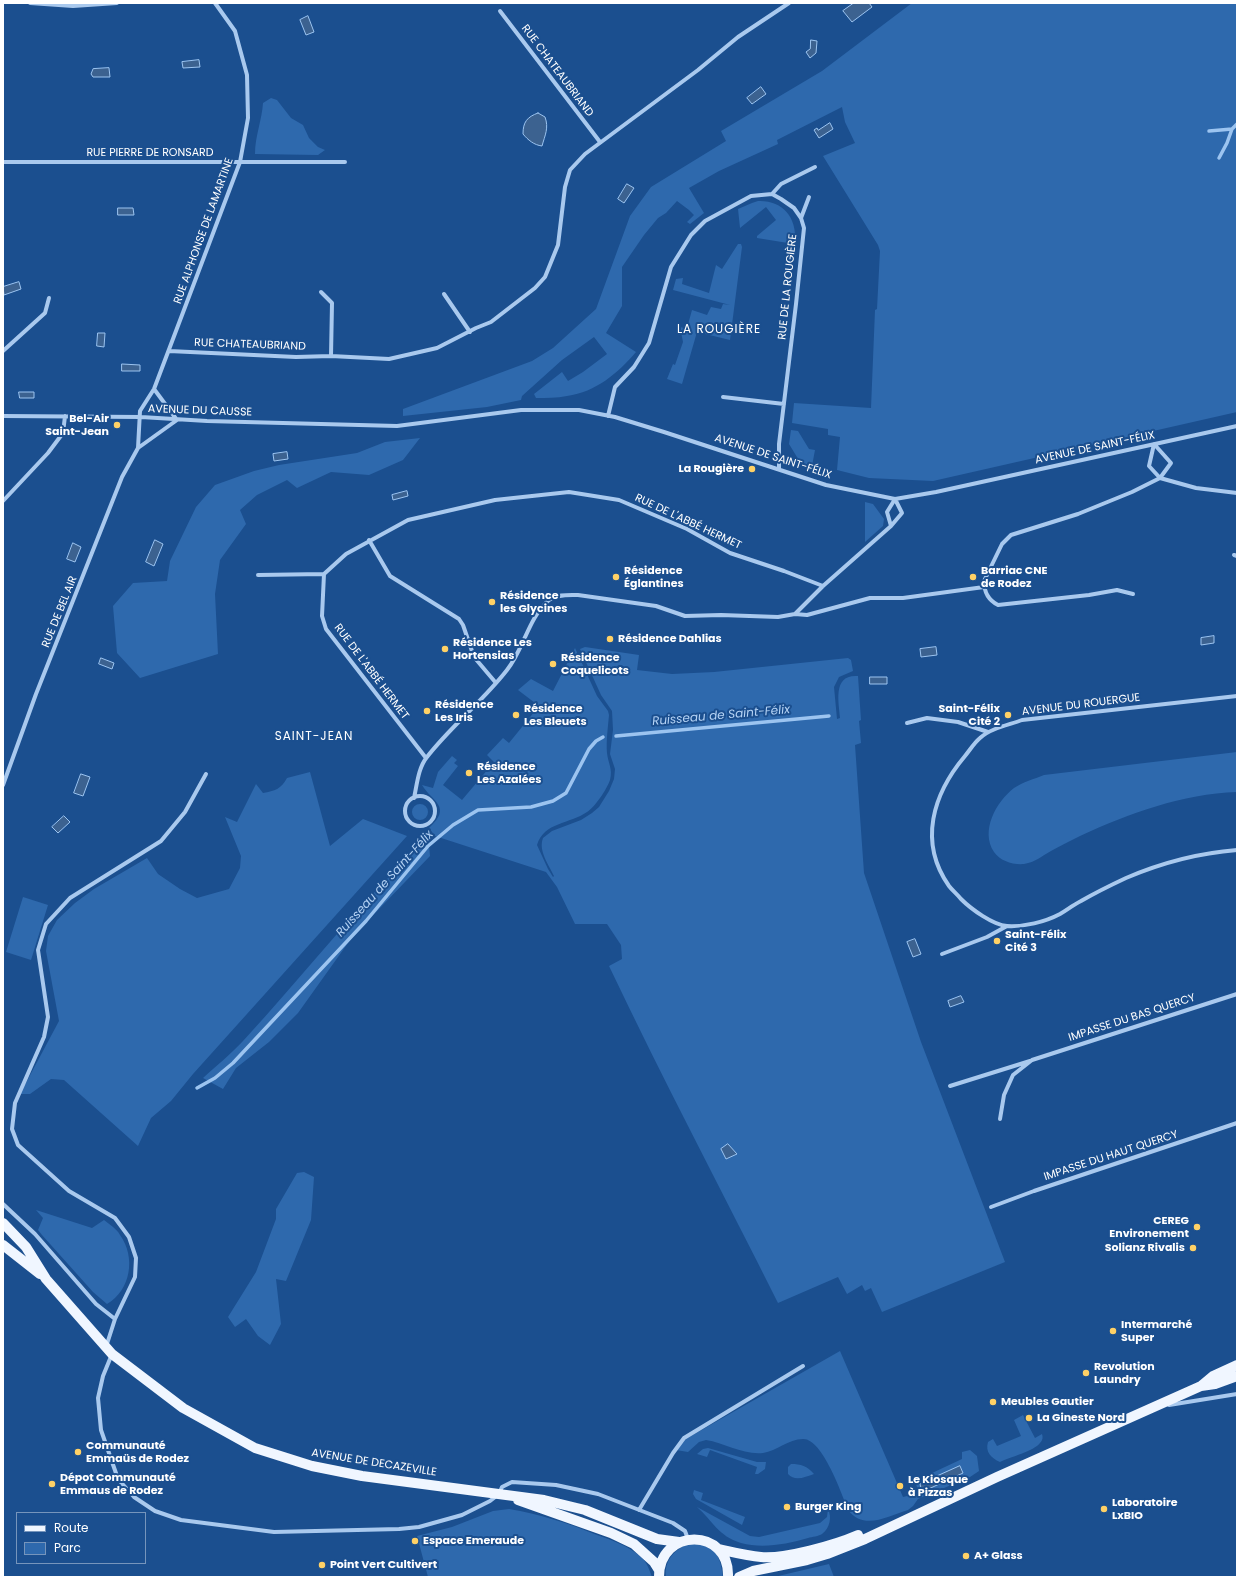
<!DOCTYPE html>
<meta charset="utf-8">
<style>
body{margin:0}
#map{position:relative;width:1240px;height:1580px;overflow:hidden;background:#1b4f8f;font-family:Poppins,sans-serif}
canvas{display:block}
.frame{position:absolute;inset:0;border:4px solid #fff;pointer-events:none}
.legend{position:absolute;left:16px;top:1512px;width:130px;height:52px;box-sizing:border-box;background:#1b4f8f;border:1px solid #7695bc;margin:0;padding:5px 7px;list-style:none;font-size:12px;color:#fff}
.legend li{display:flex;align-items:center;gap:8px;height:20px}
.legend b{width:20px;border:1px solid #7695bc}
</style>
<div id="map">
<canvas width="1240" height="1580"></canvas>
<div class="frame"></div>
<ul class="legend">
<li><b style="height:5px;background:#f0f6ff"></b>Route</li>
<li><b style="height:11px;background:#2e69ad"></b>Parc</li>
</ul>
</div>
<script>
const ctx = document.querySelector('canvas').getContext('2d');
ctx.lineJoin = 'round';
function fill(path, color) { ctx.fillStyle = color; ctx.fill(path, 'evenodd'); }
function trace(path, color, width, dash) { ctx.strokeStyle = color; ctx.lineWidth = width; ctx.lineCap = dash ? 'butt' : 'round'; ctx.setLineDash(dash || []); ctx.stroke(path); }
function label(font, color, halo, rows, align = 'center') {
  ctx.font = font + ' Poppins,sans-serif'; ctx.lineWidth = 4; ctx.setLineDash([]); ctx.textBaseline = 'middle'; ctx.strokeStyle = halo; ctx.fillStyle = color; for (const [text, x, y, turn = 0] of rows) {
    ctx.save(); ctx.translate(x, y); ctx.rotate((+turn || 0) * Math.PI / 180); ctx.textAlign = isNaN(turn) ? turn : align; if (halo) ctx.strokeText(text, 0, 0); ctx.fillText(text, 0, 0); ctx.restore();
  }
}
const green = new Path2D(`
 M 912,3 L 1237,3 L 1237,412 L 933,481 L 869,478 L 837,470 L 840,437 L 828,435 L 828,429 L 792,423 L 794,403 L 871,408 L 875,310 L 877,309 L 880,251 L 878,245 L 823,156 L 855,143 L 845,122 L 842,107 L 777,140 L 778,144 L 719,171 L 689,188 L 704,213 L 690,224 L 687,222 L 694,215 L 689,210 L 677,201 L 666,213 L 658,218 L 644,235 L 622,267 L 622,306 L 606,333 L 636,352 C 618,373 596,392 567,396 C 557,398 546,398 536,398 L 534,394 L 562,372 L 568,381 L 583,372 L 607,354 L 594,337 L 562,360 L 522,396 L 521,400 L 487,407 L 403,416 L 403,409 L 532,361 L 553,348 L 596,309 L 630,216 L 651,187 L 726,141 L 721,131 L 822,71 Z
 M 271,98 L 277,100 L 291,118 L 303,125 L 309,138 L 318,147 L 325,150 L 318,155 L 255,154 C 255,136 262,120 263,103 Z
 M 758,201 C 782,200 797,217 795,241 L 788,243 L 757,238 L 757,236 L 776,220 L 766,207 L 740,228 L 738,209 L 752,203 Z
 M 738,244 L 741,244 L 742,247 L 730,340 L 697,332 L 682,384 L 667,379 L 673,364 L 675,365 L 683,342 L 680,327 L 688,329 L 687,328 L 692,310 L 707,315 L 711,307 L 721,309 L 723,304 L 730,305 L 673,290 L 676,279 L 683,278 L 682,284 L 709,293 L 716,265 L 722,269 Z
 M 791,430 L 798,431 L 809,449 L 815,450 L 812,466 L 800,462 L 789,444 Z
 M 420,438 L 403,460 L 369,475 L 331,472 L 297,488 L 287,480 L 257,495 L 240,510 L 246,524 L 220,560 L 215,594 L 218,654 L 140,678 L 117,653 L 113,606 L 133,583 L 167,581 L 170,561 L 196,507 L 215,485 L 254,471 L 279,465 L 357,453 L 385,442 Z
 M 865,502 L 873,504 L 884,519 L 883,526 L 865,542 Z
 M 585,647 L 639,655 L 637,670 L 672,674 L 714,672 L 848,658 L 851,660 L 853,671 L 839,677 L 834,687 L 837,719 L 840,718 C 839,702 832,674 858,676 L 861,720 L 859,721 L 861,743 L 855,745 L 864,873 L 921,1042 L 1005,1262 L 882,1312 L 871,1288 L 865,1291 L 862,1285 L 847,1294 L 838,1277 L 778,1303 C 722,1191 663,1080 609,966 L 622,959 L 621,945 L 607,924 L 575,924 L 557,887 L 546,872 L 435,836 L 429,828 C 453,806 432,802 422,785 L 433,788 L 438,772 L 452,756 L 457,760 L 454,763 L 458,766 L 443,785 L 462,800 L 494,762 L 487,755 L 503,738 L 509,743 L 539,706 L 518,690 L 531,679 L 553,691 L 575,648 L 597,696 L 608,711 L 609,715 C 608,727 606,741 607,753 C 608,763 613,769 610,780 C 607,789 595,807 587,812 C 570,824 544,822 537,845 L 548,869 L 553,877 L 554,876 C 549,865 538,851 543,838 L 552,831 L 581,820 L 592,813 L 599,807 L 609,791 L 614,779 L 615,769 L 610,754 L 613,730 L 612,711 L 601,695 L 580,649 Z
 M 1237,752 L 1237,792 C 1182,794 1130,813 1080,836 C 1070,841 1060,846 1051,851 C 1040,857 1036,862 1024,864 C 1013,865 1000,861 994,852 C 980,831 996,802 1014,788 C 1023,782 1034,779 1044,775 Z
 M 310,772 L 330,846 L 363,819 L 407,836 L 193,1074 L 171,1101 L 151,1118 L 138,1146 L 64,1080 L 51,1079 L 30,1094 L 20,1094 L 59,1021 L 46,951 L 48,936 L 57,920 L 75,903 L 94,889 L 147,858 L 158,874 L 180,889 L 197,898 L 229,889 L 240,868 L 241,856 L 225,817 L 237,822 L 256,784 L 263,793 C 275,791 281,789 287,778 Z
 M412 812a8 8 0 1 1 16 0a8 8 0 1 1-16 0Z
 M 421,845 L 429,845 L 430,856 L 353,936 L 298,1013 L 269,1042 L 236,1068 L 223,1089 L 203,1078 C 216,1066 231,1054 243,1041 C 303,976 357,906 421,845 Z
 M 23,897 L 48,905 L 31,960 L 6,952 Z
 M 304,1172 L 314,1177 L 311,1220 L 286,1281 L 276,1279 L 281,1324 L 270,1345 L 258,1336 L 246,1319 L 235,1327 L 228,1317 L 256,1272 L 276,1219 L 276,1209 L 297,1173 Z
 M 36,1210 L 92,1228 L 104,1220 C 109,1224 117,1229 120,1235 C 136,1257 131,1290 107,1304 L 93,1292 L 42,1235 L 38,1230 L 43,1218 Z
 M 840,1351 L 903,1497 L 919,1493 L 915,1481 L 962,1459 L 962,1452 L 970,1450 L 977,1456 L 979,1471 L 970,1477 L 918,1499 L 913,1506 L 908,1510 C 888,1516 864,1531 848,1510 C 842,1494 822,1438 803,1439 C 788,1439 777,1451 763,1453 C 743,1455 725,1443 706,1440 L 699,1442 L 688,1452 L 676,1450 L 684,1440 Z
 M 1023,1415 L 1035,1438 L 1042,1434 C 1043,1437 1043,1440 1040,1443 C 1034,1451 1010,1457 1000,1462 C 991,1458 985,1452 988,1442 L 993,1439 L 997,1446 L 1021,1436 L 1014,1420 Z
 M 708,1448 L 757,1462 L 766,1462 L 765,1469 L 758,1474 L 755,1474 L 757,1467 L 710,1450 L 707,1457 L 697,1454 L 703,1449 Z
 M 791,1464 C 801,1464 807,1466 814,1474 C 805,1477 795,1482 788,1474 L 788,1467 Z
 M 694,1490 L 703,1493 L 701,1500 L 745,1517 L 742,1525 L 696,1499 L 693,1494 Z
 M 697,1507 L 750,1536 L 759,1537 L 820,1523 L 827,1517 L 828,1509 C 832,1517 830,1528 822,1534 C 819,1536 812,1537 808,1538 C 787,1544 763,1549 741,1543 C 718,1536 713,1521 697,1507 Z
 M 509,1509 C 539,1514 568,1523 597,1535 C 612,1540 628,1546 640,1556 C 647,1562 649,1569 652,1577 L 428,1577 L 417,1536 L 452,1527 L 493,1511 Z
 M 688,1544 C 715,1543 720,1554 723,1577 L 666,1577 C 664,1561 674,1550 688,1544 Z
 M 829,1564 L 834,1577 L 774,1577 Z`);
const water = new Path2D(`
 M 854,3 L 869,3 L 872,7 L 852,22 L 843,11 Z
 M 308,16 L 314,32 L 306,35 L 300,20 Z
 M 811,40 L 817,41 L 816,53 L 810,58 L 806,52 L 810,49 Z
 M 199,60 L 200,67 L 183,68 L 182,62 Z
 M 109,68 L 110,77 L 93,77 L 91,74 L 93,69 Z
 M 761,87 L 766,94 L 752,104 L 747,98 Z
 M 538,113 L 545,117 C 549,128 545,135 542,146 C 534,145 528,140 523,134 C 523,122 527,117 538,113 Z
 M 830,123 L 833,129 L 819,138 L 814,130 L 817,128 L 818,130 Z
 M 627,184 L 634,188 L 624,203 L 618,199 Z
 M 118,208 L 133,208 L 134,215 L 118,215 Z
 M 19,282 L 21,289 L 4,295 L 3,287 Z
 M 98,333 L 105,333 L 104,347 L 97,346 Z
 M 122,364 L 140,365 L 140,371 L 122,371 Z
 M 19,392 L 34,392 L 34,398 L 20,398 Z
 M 287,452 L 288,459 L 274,461 L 273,454 Z
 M 407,491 L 408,496 L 393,500 L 392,495 Z
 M 155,540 L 163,544 L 154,566 L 146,562 Z
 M 73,543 L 81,547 L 75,562 L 67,559 Z
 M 1214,636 L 1214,643 L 1201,645 L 1201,638 Z
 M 936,647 L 937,655 L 921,657 L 920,649 Z
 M 101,658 L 114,663 L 112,669 L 99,664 Z
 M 870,677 L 887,677 L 887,684 L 870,684 Z
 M 81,774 L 90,777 L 83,796 L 74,793 Z
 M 64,816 L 70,822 L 58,833 L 52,827 Z
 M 915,939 L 921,954 L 913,957 L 907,942 Z
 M 961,996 L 964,1002 L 950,1007 L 948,1001 Z
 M 728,1144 L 737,1154 L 726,1159 L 721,1149 Z
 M 960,1466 L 963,1473 L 922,1492 L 920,1484 Z`);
const stream = new Path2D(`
 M 1209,131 L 1232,129 L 1237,124
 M 1219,158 L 1227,143 L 1232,129
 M 616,736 L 829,716
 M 197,1088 L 215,1078 L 233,1063 L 366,921 L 428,846 L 453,825 L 478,810 L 531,807 L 553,801 L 566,793 L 589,749 L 596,741 L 603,737`);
const street = new Path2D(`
 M 30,3 L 73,6 L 117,3
 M 500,11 L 600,142
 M 3,162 L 345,162
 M 772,194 L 781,184 L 815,167
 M 801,218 L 809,197
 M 321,292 L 332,303 L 331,356
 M 444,294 L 470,332
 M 3,351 L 45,313 L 49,298
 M 169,351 L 296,357 L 331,356 L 389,359 L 437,348 L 476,328 L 491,322 L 535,288 L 545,277 L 558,245 L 565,187 L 570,170 L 585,154 L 698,70 L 738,37 L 789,3
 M 154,389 L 177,420 L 138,448 L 140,411 L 154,389 L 240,162 L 248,118 L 247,75 L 235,31 L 215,3
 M 723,397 L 784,404
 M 3,416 L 141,417 L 207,421 L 397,426 L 521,410 L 579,410 L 615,417 L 664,432 L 826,485 L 895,499 L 936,492 L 1237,426
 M 608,416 L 615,387 L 634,367 L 649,343 L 671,267 L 691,235 L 705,221 L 751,196 L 772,194 L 781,199 L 794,208 L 801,218 L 804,228 L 796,304 L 779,444 L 779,469
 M 1160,478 L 1196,488 L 1237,493
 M 3,501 L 48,453 L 63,433 L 65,416
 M 369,540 L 390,576 L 459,619 L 463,625 L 474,657 L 496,683
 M 1234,555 L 1237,556
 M 258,575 L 324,574
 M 1133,594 L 1117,590 L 1089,595 L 998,605 C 988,600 984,592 984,581 L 1002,544 L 1011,535 L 1078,514 L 1132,492 L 1160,478 L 1171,463 L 1154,444 L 1149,466 L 1160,478
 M 795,614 L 807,615 L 870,598 L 903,598 L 984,587
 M 1237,696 L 1022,720 C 1009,725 991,728 980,738 C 974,743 970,750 965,756 C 933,794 918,842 949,886 C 952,890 957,894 961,899 C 971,909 993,925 1007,926 C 1024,927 1045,922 1060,914 C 1067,910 1073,905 1081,901 C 1095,893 1111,885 1126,878 C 1161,863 1199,853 1237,850
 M 907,723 L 927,718 L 958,722 L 988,732
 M 426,758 L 326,629 L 322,616 L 324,574 L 346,554 L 408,520 L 495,500 L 569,492 L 619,500 L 687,529 L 730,553 L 784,571 L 823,586
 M 3,785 L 36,694 L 122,477 L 138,448
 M405 811a15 15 0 1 1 30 0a15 15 0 1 1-30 0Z
 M 414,798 C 417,785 418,768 427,757 C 451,726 483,701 507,670 C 524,649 528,618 549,600 C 556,594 570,595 578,595 L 656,606 L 685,616 L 721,615 L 778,617 L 795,614 L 823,586 L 891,526 L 902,513 L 895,499 L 887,512 L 891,526
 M 942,954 L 987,937 L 1007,926
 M 950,1086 L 1030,1061
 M 1000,1119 L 1004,1095 L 1013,1075 L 1032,1060 L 1237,994
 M 3,1204 L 35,1234 L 96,1304 L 115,1319
 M 991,1207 L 1034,1191 L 1237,1123
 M 106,1347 L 115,1319 L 135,1277 L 136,1258 L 129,1237 L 115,1218 L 69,1191 L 18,1145 L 12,1129 L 15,1103 L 44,1037 L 48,1017 L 38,950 L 46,924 L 70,898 L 161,841 L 185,812 L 206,774
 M 112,1354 L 103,1376 L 98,1398 L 101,1430 L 118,1479 L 134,1497 L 155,1511 L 181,1520 L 274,1532 L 399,1529 L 419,1527 L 462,1515 L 490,1501 L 499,1494 L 502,1487 L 512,1482 L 556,1485 L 598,1494 L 673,1523 L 685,1531 L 688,1539
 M 1169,1405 L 1237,1394
 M 639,1510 L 673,1453 L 684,1438 L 803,1366`);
const primary = new Path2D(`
 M 3,1223 L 26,1247 L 46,1279 L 112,1354 L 183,1408 L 255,1448 L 312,1466 L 362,1476 L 544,1500 L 585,1510 L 657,1539 L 679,1542
 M 3,1245 L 40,1274
 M 1201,1386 L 1215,1384 L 1237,1376
 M 518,1500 L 611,1533 L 634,1544 L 654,1562 L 659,1570
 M 718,1549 C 732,1552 746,1556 761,1557 C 785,1559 835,1545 858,1535
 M 659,1577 C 659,1527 730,1527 728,1577
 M 739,1577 L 753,1571 L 807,1560 L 827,1554 L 865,1539 L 997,1477 L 1201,1386 L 1213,1376 L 1237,1365`);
const markers = [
 [117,425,4,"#ffd166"],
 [752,469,4,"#ffd166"],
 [616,577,4,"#ffd166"],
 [973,577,4,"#ffd166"],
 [492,602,4,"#ffd166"],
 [610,639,4,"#ffd166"],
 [445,649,4,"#ffd166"],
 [553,664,4,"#ffd166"],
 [427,711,4,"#ffd166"],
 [516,715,4,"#ffd166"],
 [1008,715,4,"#ffd166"],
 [469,773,4,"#ffd166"],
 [997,941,4,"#ffd166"],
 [1197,1227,4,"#ffd166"],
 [1193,1248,4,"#ffd166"],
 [1113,1331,4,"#ffd166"],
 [1086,1373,4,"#ffd166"],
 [993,1402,4,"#ffd166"],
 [1029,1418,4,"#ffd166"],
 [78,1452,4,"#ffd166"],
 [52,1484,4,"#ffd166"],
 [900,1486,4,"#ffd166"],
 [787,1507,4,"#ffd166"],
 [1104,1509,4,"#ffd166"],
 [415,1541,4,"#ffd166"],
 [966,1556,4,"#ffd166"],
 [322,1565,4,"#ffd166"]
];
const streetNames = [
 ["RUE CHATEAUBRIAND",557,71,53],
 ["RUE PIERRE DE RONSARD",150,153],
 ["RUE ALPHONSE DE LAMARTINE",204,231,-70],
 ["RUE DE LA ROUGIÈRE",788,287,-84],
 ["RUE CHATEAUBRIAND",250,345,2],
 ["AVENUE DU CAUSSE",200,411,2],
 ["AVENUE DE SAINT-FÉLIX",1095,448,-12],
 ["AVENUE DE SAINT-FÉLIX",773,457,18],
 ["RUE DE L'ABBÉ HERMET",688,522,25],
 ["RUE DE BEL AIR",60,612,-68],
 ["RUE DE L'ABBÉ HERMET",371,672,53],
 ["AVENUE DU ROUERGUE",1081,705,-7],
 ["IMPASSE DU BAS QUERCY",1132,1018,-18],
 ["IMPASSE DU HAUT QUERCY",1111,1156,-18],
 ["AVENUE DE DECAZEVILLE",374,1463,9]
];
const poiNames = [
 ["Bel-Air",109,419,"right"],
 ["Saint-Jean",109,432,"right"],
 ["La Rougière",744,469,"right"],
 ["Résidence",624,571],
 ["Églantines",624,584],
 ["Barriac CNE",981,571],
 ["de Rodez",981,584],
 ["Résidence",500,596],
 ["les Glycines",500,609],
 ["Résidence Dahlias",618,639],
 ["Résidence Les",453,643],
 ["Hortensias",453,656],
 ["Résidence",561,658],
 ["Coquelicots",561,671],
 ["Résidence",435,705],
 ["Les Iris",435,718],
 ["Résidence",524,709],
 ["Les Bleuets",524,722],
 ["Saint-Félix",1000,709,"right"],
 ["Cité 2",1000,722,"right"],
 ["Résidence",477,767],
 ["Les Azalées",477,780],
 ["Saint-Félix",1005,935],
 ["Cité 3",1005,948],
 ["CEREG",1189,1221,"right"],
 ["Environement",1189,1234,"right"],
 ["Solianz Rivalis",1185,1248,"right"],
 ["Intermarché",1121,1325],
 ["Super",1121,1338],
 ["Revolution",1094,1367],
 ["Laundry",1094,1380],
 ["Meubles Gautier",1001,1402],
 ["La Gineste Nord",1037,1418],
 ["Communauté",86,1446],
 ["Emmaüs de Rodez",86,1459],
 ["Dépot Communauté",60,1478],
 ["Emmaus de Rodez",60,1491],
 ["Le Kiosque",908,1480],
 ["à Pizzas",908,1493],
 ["Laboratoire",1112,1503],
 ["LxBIO",1112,1516],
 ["Burger King",795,1507],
 ["Espace Emeraude",423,1541],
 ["A+ Glass",974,1556],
 ["Point Vert Cultivert",330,1565]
];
const neighbourhoodNames = [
 ["LA ROUGIÈRE",719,330],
 ["SAINT-JEAN",314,737]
];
const waterNames = [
 ["Ruisseau de Saint-Félix",721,716,-5],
 ["Ruisseau de Saint-Félix",385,884,-48]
];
fill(green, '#2e69ad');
fill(water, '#3c6290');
trace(water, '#9cc4f0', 1);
trace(stream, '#9cc4f0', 3.5);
trace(street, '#a9c9ee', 4);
trace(primary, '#f0f6ff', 10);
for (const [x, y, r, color] of markers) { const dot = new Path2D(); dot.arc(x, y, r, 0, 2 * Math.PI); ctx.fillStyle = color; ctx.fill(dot); trace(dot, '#1b4f8f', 1.5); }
label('11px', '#fff', '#1b4f8f', streetNames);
label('bold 11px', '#fff', '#1b4f8f', poiNames, 'left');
ctx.letterSpacing = '1px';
label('12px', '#fff', '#1b4f8f', neighbourhoodNames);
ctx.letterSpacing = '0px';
label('italic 12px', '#b5d3f5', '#1b4f8f', waterNames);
</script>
